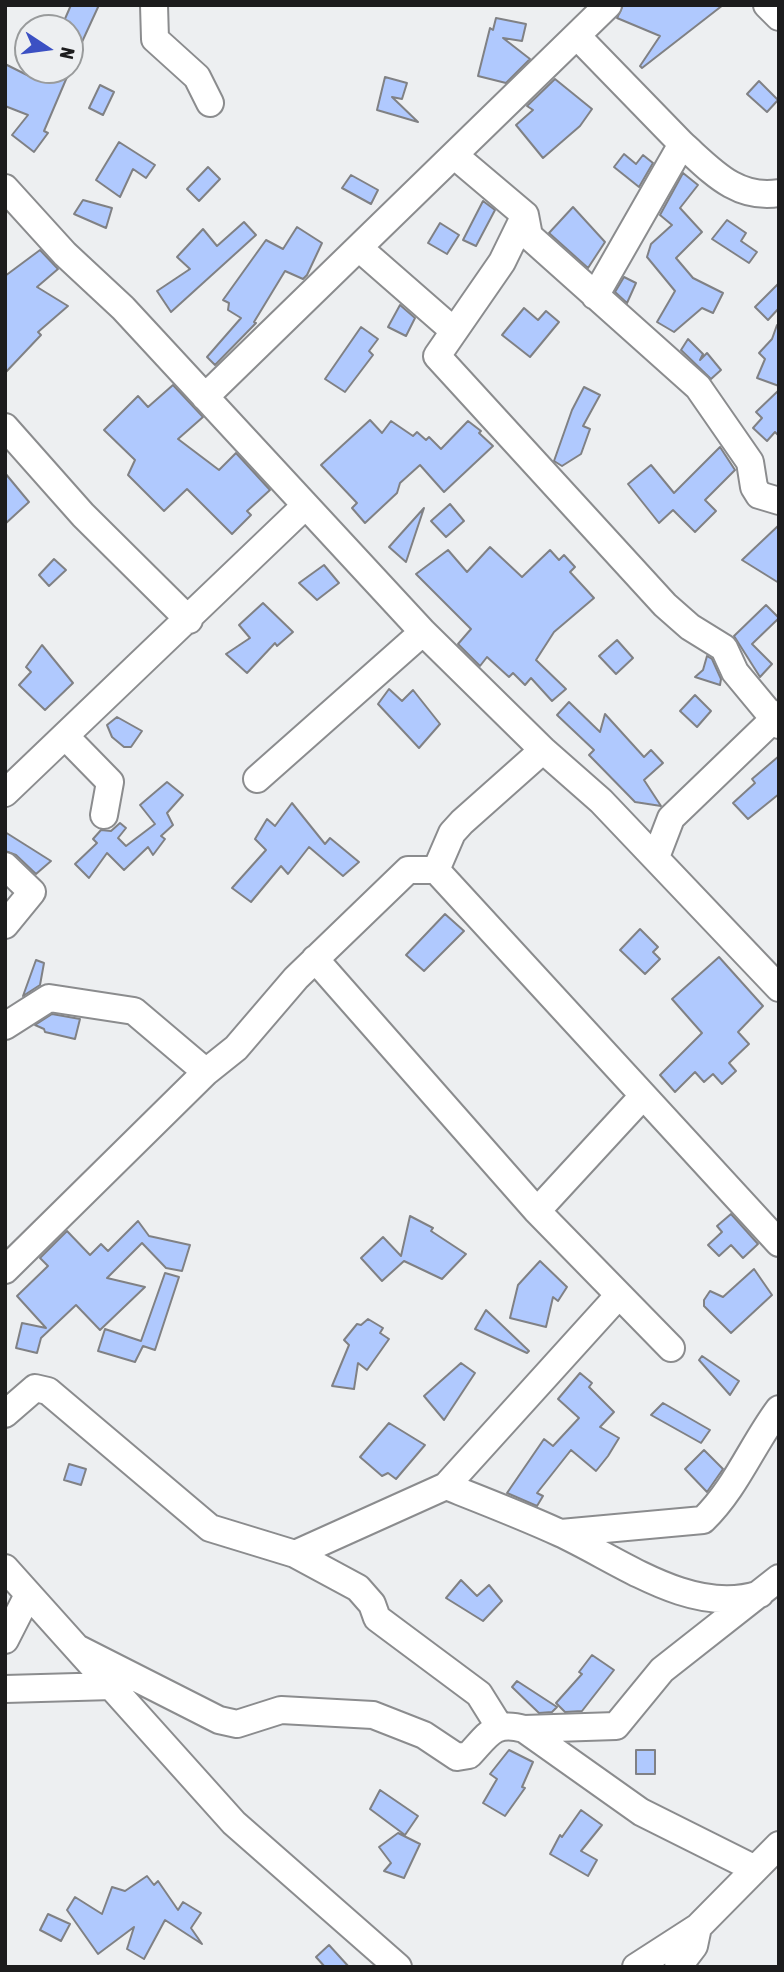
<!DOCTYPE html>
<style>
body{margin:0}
#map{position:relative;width:784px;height:1972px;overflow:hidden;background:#edeff1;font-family:"Asap Condensed",sans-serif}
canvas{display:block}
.frame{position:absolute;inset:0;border:7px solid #1c1c1d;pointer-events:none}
.north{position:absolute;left:14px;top:14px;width:70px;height:70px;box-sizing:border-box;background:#edeff1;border:2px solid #999b9c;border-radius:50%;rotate:103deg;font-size:19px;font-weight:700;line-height:28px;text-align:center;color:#1c1c1d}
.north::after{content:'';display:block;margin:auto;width:24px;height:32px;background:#3b50c3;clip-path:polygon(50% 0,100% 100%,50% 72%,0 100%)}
</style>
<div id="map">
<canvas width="784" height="1972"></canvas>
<div class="frame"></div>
<div class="north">N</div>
</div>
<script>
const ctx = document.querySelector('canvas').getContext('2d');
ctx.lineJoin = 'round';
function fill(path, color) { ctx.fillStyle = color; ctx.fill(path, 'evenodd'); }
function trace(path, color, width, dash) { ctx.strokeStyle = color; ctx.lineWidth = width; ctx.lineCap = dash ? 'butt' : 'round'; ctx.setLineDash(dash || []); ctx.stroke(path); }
const building = new Path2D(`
 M 71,5 L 99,5 L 70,68 L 70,28 L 61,28 Z
 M 623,5 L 723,5 L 642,68 L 640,66 L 660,36 L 617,18 Z
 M 496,18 L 526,24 L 522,41 L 503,38 L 530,59 L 506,83 L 478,76 L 490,28 L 493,30 Z
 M 5,64 L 35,79 L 38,70 L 70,70 L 44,131 L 48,133 L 34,152 L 12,135 L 28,115 L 5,106 Z
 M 385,77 L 407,83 L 402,99 L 392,97 L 418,122 L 377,110 Z
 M 555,79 L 592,109 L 580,126 L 543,158 L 516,125 L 533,110 L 527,106 Z
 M 759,81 L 778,100 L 767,112 L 747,94 Z
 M 100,85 L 114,92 L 103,115 L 89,108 Z
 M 119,142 L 155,165 L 146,178 L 133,169 L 120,197 L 96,180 Z
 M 624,154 L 636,164 L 643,155 L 653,163 L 639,187 L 614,167 Z
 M 208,167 L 220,179 L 199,201 L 187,189 Z
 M 683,173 L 698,185 L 680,208 L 702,232 L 676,258 L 693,278 L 723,293 L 713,313 L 702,308 L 674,332 L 657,322 L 675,291 L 647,257 L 651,244 L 672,225 L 660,215 Z
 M 351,175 L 378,190 L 371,204 L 342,188 Z
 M 83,200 L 112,208 L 106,228 L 74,214 Z
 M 483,201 L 495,210 L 476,246 L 463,240 Z
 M 573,207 L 605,242 L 588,268 L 549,233 Z
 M 727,220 L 746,233 L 741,241 L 757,252 L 749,263 L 712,239 Z
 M 244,222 L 256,235 L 171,312 L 157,291 L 190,269 L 177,257 L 203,229 L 217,246 Z
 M 440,223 L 459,235 L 447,254 L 428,243 Z
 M 297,227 L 322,243 L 307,275 L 303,279 L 285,271 L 254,322 L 256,323 L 215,365 L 207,357 L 241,318 L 228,310 L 229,303 L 223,300 L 266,240 L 283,249 Z
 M 40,250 L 58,269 L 37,287 L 68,306 L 38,332 L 41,335 L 5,373 L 5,276 Z
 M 624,277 L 636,283 L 627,303 L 615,292 Z
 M 779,283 L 779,308 L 768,320 L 755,307 Z
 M 400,305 L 415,318 L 406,336 L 388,327 Z
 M 524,308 L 538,320 L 546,311 L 559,322 L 530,357 L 502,335 Z
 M 777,325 L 779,325 L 779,386 L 757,378 L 765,359 L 759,353 L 772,339 Z
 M 361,327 L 378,339 L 369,351 L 373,355 L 345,392 L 325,379 Z
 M 688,339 L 703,354 L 700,360 L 707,353 L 721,370 L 711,379 L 681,350 Z
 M 173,385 L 203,417 L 178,439 L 219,470 L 236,453 L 270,490 L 247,511 L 251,515 L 232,534 L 187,489 L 164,511 L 128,475 L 135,460 L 104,430 L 138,396 L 148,407 Z
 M 584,387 L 600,395 L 583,426 L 590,429 L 581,454 L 562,466 L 554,461 L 572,410 Z
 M 779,390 L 779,436 L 775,432 L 767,441 L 753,428 L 762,418 L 756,412 Z
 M 370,420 L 382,433 L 391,421 L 413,436 L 417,432 L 426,440 L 429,437 L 441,449 L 468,421 L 481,431 L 479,433 L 493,446 L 444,492 L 420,465 L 400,483 L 397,493 L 365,523 L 352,508 L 357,503 L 321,465 Z
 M 720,447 L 735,470 L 705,500 L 716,511 L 695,532 L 673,510 L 659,523 L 628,484 L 651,465 L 674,493 Z
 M 5,473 L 29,502 L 5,524 Z
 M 450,504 L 464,521 L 446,537 L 431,521 Z
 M 424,508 L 406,562 L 389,547 Z
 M 779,525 L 779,583 L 742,560 Z
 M 490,547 L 522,577 L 550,550 L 559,560 L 564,555 L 575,567 L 570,572 L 594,598 L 554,632 L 536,660 L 566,689 L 552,701 L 531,678 L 525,685 L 513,673 L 509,677 L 487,657 L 480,666 L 458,644 L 471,629 L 416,574 L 448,550 L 467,572 Z
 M 54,559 L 66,570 L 49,586 L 39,575 Z
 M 324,565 L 339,583 L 317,600 L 299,583 Z
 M 263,603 L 293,632 L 277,646 L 275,643 L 247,673 L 226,654 L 250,638 L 239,625 Z
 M 766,605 L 779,618 L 752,644 L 772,664 L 760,677 L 734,636 Z
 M 617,640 L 633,658 L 616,674 L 599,656 Z
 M 42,645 L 73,683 L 45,710 L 19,685 L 31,672 L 26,667 Z
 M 707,656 L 712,659 L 721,679 L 720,685 L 695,677 L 703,670 Z
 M 389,689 L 402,701 L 413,690 L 440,724 L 419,748 L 378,704 Z
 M 695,695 L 711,711 L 697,727 L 680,711 Z
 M 569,702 L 600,732 L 605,714 L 644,757 L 651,750 L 663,763 L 644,780 L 661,806 L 635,802 L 589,755 L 594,750 L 557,715 Z
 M 117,717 L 142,731 L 131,747 L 124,747 L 112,737 L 107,725 Z
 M 779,756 L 779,794 L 748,819 L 733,803 L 755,783 L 752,779 Z
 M 167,782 L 183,795 L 167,813 L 173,825 L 161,836 L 165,839 L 153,855 L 148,847 L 124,870 L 107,853 L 89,878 L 75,864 L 97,843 L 93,839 L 101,830 L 111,831 L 120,823 L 126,828 L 118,838 L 126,846 L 155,824 L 140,805 Z
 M 292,803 L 325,844 L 330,838 L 359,862 L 343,876 L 309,847 L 288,874 L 281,866 L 251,902 L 232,888 L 266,850 L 255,839 L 267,819 L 275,826 Z
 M 5,832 L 51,861 L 36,874 L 16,855 L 5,851 Z
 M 445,914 L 464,931 L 424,971 L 406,955 Z
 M 640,929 L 658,947 L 653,952 L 660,959 L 645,974 L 620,950 Z
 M 719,957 L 763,1006 L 738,1032 L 749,1044 L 729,1063 L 736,1071 L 722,1084 L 713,1074 L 704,1082 L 695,1072 L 675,1092 L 660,1075 L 702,1033 L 672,999 Z
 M 36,960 L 44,963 L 40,985 L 23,996 Z
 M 52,1014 L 80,1019 L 75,1039 L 45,1032 L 44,1029 L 35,1025 Z
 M 731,1214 L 758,1244 L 743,1258 L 731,1245 L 719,1256 L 708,1245 L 722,1232 L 717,1226 Z
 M 410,1216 L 433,1228 L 431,1231 L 466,1254 L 442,1279 L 404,1261 L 382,1281 L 361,1258 L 383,1237 L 401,1256 Z
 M 138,1221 L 149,1236 L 190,1245 L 182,1271 L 166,1268 L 142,1243 L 107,1278 L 145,1287 L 100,1330 L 76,1305 L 41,1338 L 37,1353 L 16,1348 L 22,1323 L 46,1328 L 17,1296 L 48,1266 L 40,1258 L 67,1231 L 90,1255 L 101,1244 L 108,1251 Z
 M 540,1261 L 567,1287 L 558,1301 L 553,1297 L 546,1327 L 510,1318 L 518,1285 Z
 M 754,1269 L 772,1295 L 731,1333 L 704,1306 L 704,1300 L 710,1291 L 723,1297 Z
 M 165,1273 L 179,1277 L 155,1350 L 143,1346 L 135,1362 L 98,1351 L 105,1329 L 141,1341 Z
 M 486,1310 L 529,1351 L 527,1353 L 475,1329 Z
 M 368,1319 L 383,1328 L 380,1333 L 389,1339 L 367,1370 L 358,1363 L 354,1389 L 332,1386 L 349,1345 L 344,1340 L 357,1324 L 361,1325 Z
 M 702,1356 L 739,1381 L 730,1395 L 699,1360 Z
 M 461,1363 L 475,1373 L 444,1420 L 424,1396 Z
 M 580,1373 L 592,1383 L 589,1387 L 614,1412 L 600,1427 L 619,1438 L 608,1456 L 596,1471 L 571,1450 L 537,1493 L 543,1496 L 537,1506 L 507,1493 L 544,1439 L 553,1446 L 579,1418 L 558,1399 Z
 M 663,1403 L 710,1430 L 701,1443 L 651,1415 Z
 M 389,1423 L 425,1445 L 396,1479 L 388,1473 L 382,1476 L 360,1457 Z
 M 704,1450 L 723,1469 L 707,1492 L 685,1469 Z
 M 69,1464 L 86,1469 L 81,1485 L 64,1480 Z
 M 461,1580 L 477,1596 L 489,1585 L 502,1601 L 483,1621 L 446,1598 Z
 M 592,1655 L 614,1670 L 582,1711 L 565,1712 L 556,1703 L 582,1674 L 579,1672 Z
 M 517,1681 L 557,1707 L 552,1712 L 539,1713 L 512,1687 Z
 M 509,1750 L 533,1762 L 522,1787 L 525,1788 L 505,1816 L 483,1803 L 497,1779 L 490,1774 Z
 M 636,1750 L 655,1750 L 655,1774 L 636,1774 Z
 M 380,1790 L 418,1816 L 405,1835 L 370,1809 Z
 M 581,1810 L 602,1825 L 581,1851 L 597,1860 L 588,1876 L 550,1854 L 560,1835 L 562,1837 Z
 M 398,1833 L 420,1844 L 404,1878 L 384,1871 L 391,1863 L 379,1847 Z
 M 147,1876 L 154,1885 L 158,1881 L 178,1910 L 183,1902 L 201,1913 L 191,1928 L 202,1944 L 165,1920 L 144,1959 L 127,1949 L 134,1927 L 98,1954 L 67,1910 L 75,1897 L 102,1914 L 112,1887 L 125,1891 Z
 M 48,1914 L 70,1924 L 61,1941 L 40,1930 Z
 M 329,1945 L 349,1967 L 325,1967 L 316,1957 Z`);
const minor = new Path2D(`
 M 154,5 L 155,39 L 197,77 L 210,103
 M 767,5 L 779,17
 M 577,36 L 682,144 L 595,296
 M 682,144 C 711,170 736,200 779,193
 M 454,155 L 525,215 L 529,236 L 698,387 L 750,462 L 754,487 L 759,495 L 779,501
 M 5,188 L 65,254 L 123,308 L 423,632 L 543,750 L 601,801 L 779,988
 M 525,215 L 502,262 L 437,356 L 665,605 L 690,627 L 724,648 L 735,672 L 779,725
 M 359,248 L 454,331
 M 205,397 L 608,5
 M 5,427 L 83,515 L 189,620
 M 67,738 L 110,782 L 104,815
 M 257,779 L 423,632
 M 5,793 L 304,507
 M 656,857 L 671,818 L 779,714
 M 5,866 L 32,892 L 5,925
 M 436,870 L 452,833 L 462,822 L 543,750
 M 315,959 L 537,1211 L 671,1348
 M 5,1026 L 49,998 L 134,1011 L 206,1072
 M 537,1211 L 643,1096
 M 5,1270 L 206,1072 L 236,1048 L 296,978 L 408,870 L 436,870 L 779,1243
 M 5,1414 L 35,1388 L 48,1391 L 210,1528 L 295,1554 L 358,1588 L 372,1604 L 377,1618 L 479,1694 L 499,1726
 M 446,1486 L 619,1295
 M 561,1533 L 703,1520 C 736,1488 752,1445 779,1409
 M 295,1554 L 446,1486 C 484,1501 523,1516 560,1533 C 619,1560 692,1617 760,1594
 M 5,1568 L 234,1823 L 398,1967
 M 5,1640 L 28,1595
 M 79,1649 L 219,1720 L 237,1724 L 281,1710 L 373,1715 L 424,1735 L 457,1757 L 469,1755 C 488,1735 494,1720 524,1729 L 641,1812 L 755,1869
 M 5,1689 L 113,1686
 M 524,1729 L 616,1726 L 662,1670 L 779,1578
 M 636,1967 L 698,1927 L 779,1845
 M 678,1967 L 694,1946 L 698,1927`);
fill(building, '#b0c9fe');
trace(building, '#808184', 2);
trace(minor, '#8b8c8e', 30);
trace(minor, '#fff', 26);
</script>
